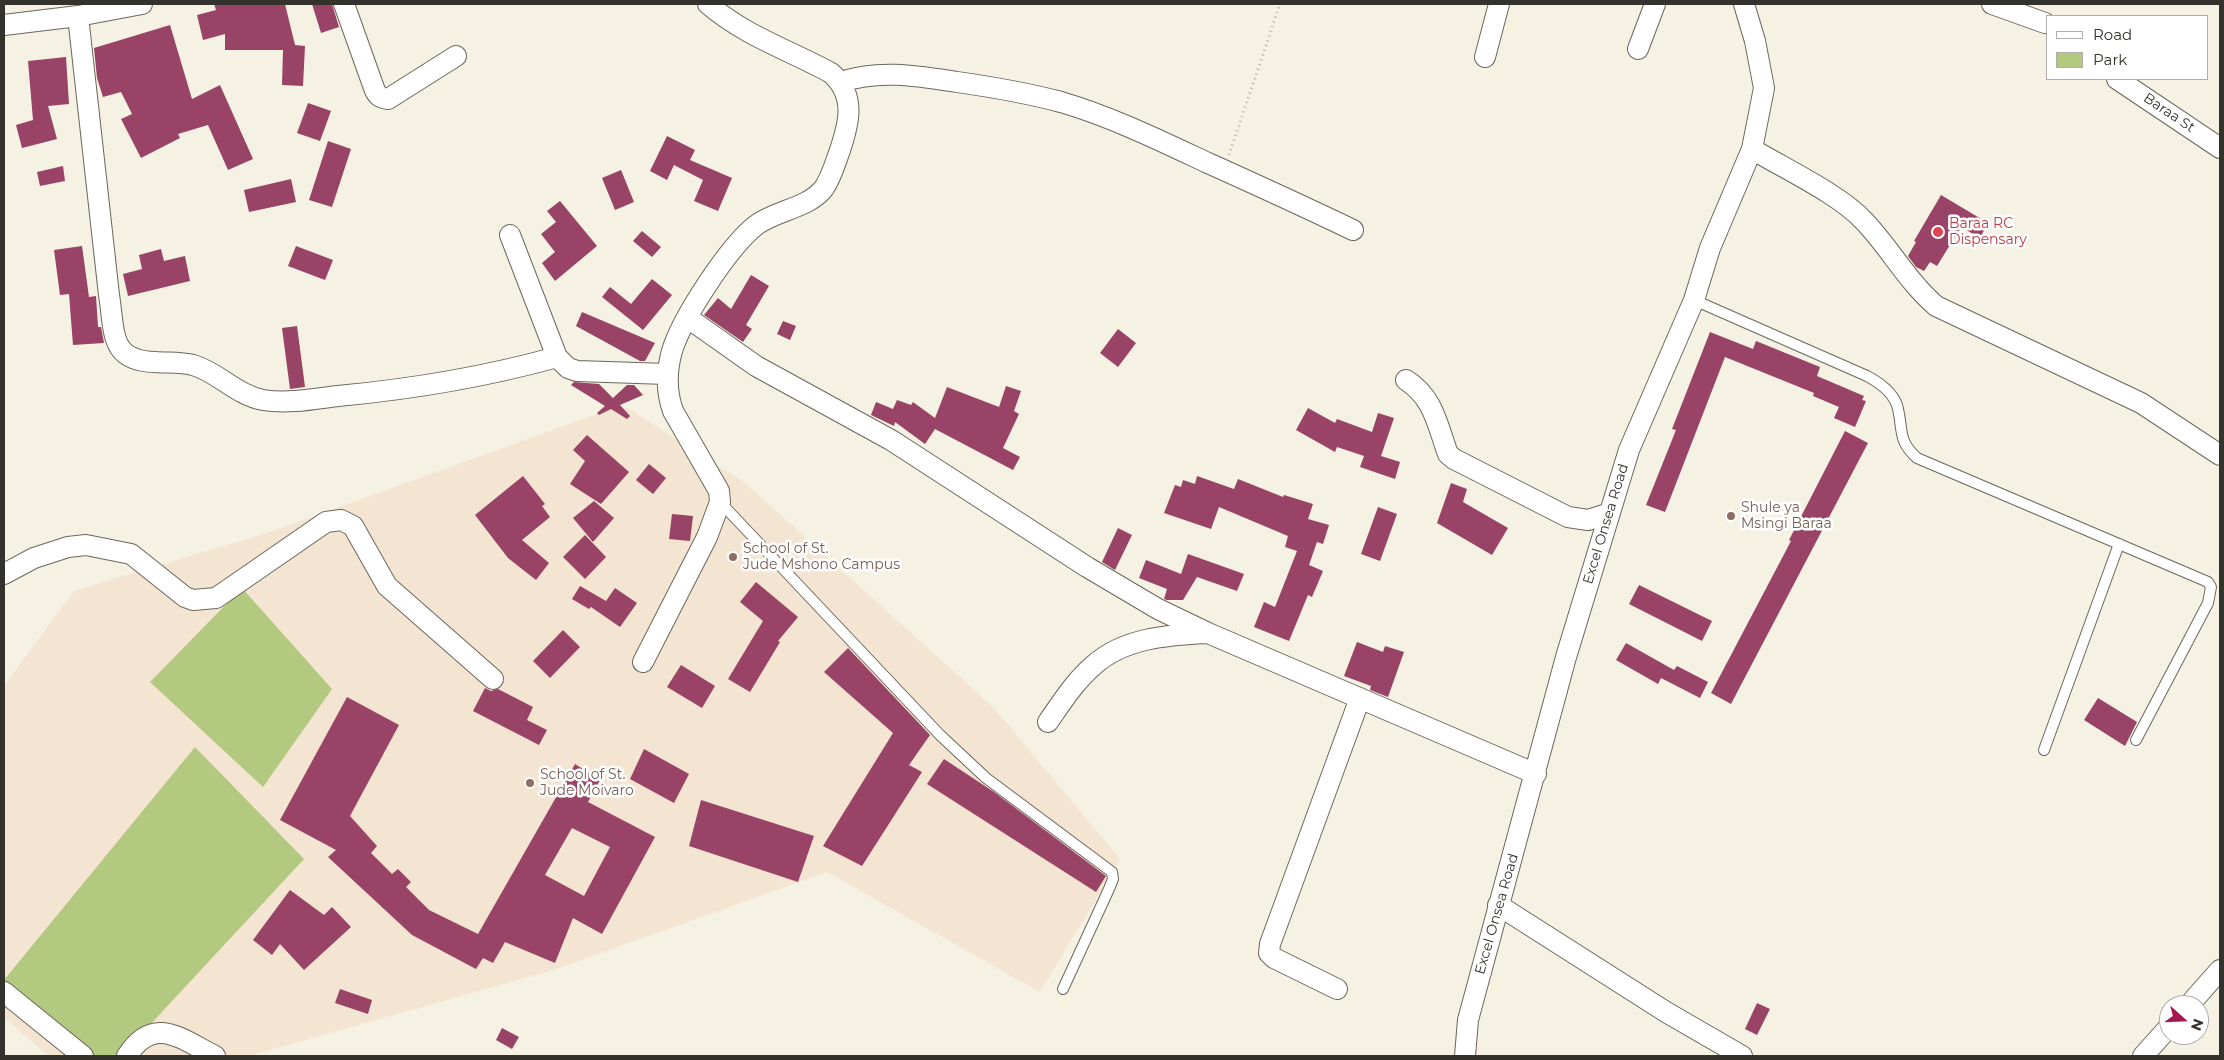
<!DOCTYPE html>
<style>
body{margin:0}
#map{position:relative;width:2224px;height:1060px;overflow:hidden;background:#f5f1e3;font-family:Montserrat,sans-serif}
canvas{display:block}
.frame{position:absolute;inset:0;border:5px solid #34322d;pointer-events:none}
.legend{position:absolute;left:2046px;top:15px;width:162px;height:65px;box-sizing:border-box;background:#fff;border:1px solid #aeadab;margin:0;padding:6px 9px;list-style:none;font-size:15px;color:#34322d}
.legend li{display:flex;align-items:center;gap:10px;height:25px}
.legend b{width:25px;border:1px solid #aeadab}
.north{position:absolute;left:2159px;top:995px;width:50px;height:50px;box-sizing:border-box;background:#fff;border:1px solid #aeadab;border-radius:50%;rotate:110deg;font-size:14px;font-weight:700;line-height:20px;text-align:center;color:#34322d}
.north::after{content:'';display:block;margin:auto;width:18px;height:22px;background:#a71552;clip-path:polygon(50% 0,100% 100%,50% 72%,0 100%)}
</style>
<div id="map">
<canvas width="2224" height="1060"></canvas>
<div class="frame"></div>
<ul class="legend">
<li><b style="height:6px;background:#fff"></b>Road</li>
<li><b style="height:14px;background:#b4c980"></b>Park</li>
</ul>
<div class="north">N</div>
</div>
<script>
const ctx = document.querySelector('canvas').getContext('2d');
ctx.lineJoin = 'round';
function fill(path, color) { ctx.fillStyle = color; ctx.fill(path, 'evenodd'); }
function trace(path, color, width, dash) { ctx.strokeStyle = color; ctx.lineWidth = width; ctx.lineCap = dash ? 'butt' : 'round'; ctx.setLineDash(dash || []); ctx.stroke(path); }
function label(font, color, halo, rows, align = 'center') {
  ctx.font = font + ' Montserrat,sans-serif'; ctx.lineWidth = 5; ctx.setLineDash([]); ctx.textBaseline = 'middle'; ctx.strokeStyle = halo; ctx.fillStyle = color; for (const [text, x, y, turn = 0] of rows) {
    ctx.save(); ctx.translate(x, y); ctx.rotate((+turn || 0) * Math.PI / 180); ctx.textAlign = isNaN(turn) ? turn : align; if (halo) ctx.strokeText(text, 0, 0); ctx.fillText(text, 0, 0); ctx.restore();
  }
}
const education = new Path2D(`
 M 627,408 L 745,483 L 993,707 L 1120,859 L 1040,992 L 827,872 L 553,970 L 249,1056 L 48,1056 L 4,1017 L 4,686 L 74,591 L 270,532 L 611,409 Z`);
const green = new Path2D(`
 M 242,588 L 332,689 L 263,787 L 150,682 Z
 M 195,747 L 304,859 L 121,1056 L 83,1056 L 4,997 L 4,980 Z`);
const building = new Path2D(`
 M 214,4 L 285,4 L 295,45 L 305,46 L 303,86 L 282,85 L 283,50 L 225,50 L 225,34 L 203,40 L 197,15 L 216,10 Z
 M 312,4 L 332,4 L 339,27 L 321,33 Z
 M 170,25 L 192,99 L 220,85 L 253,159 L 228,170 L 208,125 L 178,134 L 180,138 L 141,158 L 121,119 L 132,114 L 121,92 L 103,97 L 97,78 L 94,48 Z
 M 66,57 L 69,104 L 48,106 L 57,139 L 22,148 L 16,125 L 33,120 L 28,61 Z
 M 308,103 L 331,111 L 320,141 L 297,133 Z
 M 667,136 L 695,150 L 690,160 L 732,178 L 718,211 L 694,201 L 703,180 L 674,165 L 667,180 L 650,171 Z
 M 328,141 L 351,149 L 332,207 L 309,200 Z
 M 63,166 L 65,181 L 40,186 L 37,172 Z
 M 621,170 L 634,202 L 615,210 L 602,178 Z
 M 291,179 L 296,202 L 249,212 L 244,190 Z
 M 1941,195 L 1988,223 L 1980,238 L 1961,227 L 1937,266 L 1930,262 L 1924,271 L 1916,267 L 1908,256 L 1916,242 L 1914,241 Z
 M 560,201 L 597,246 L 555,281 L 542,263 L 555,252 L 541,234 L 556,222 L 547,211 Z
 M 642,231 L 661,247 L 652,257 L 633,241 Z
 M 82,246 L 89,297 L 96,296 L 98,327 L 101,327 L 104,343 L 73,345 L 69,294 L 60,295 L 54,250 Z
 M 296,246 L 333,260 L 325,280 L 288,266 Z
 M 161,249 L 164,261 L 185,256 L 190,281 L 128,296 L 123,274 L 142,269 L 139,255 Z
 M 751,275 L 769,286 L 746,325 L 752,329 L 743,342 L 704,315 L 718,298 L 731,309 Z
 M 652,279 L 672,295 L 643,330 L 602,297 L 610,287 L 631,304 Z
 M 582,312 L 655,343 L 645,361 L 640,361 L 576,326 Z
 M 783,321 L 796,326 L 790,340 L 777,334 Z
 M 297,326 L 305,387 L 290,389 L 282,328 Z
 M 1118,329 L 1136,343 L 1118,367 L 1100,353 Z
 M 1710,332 L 1753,349 L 1756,341 L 1820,367 L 1817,376 L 1864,396 L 1862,400 L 1866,401 L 1855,427 L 1834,418 L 1839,407 L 1813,396 L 1814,393 L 1725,357 L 1665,512 L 1646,505 L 1676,430 L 1672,429 Z
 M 574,382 L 599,384 L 613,398 L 627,385 L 634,385 L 643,395 L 620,405 L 630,416 L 627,419 L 611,409 L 599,415 L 597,413 L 605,406 L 571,385 Z
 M 1006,386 L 1021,391 L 1014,411 L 1019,414 L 1003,448 L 1020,457 L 1013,470 L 935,429 L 925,444 L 895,422 L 894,426 L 871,415 L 876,402 L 893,409 L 897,400 L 911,405 L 913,402 L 935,418 L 947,387 L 999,407 Z
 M 1308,408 L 1335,423 L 1337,419 L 1372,432 L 1378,413 L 1394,418 L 1381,456 L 1400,462 L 1395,479 L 1360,467 L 1364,456 L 1337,447 L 1335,452 L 1296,430 Z
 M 1845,431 L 1868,443 L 1731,704 L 1711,693 L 1791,541 L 1789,540 Z
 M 587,435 L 629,472 L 601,504 L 570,484 L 585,461 L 573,450 Z
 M 649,464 L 666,478 L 653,494 L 636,480 Z
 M 523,476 L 545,504 L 542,506 L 550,517 L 522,540 L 549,563 L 536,580 L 508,558 L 475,515 Z
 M 1197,476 L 1234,489 L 1238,479 L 1283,497 L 1284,495 L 1313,504 L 1308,519 L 1329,525 L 1323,544 L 1317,542 L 1309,565 L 1323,571 L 1312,597 L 1308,595 L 1289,641 L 1254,627 L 1264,602 L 1275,607 L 1297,551 L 1285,547 L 1288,536 L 1219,507 L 1211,529 L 1164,513 L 1175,485 L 1181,487 L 1183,480 L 1195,484 Z
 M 1451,483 L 1467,489 L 1463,502 L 1508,528 L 1492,555 L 1437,523 Z
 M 594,501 L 614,518 L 593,542 L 573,518 Z
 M 1378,507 L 1397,514 L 1380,561 L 1361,554 Z
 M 672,514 L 693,516 L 690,541 L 669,539 Z
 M 1118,528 L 1132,535 L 1115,570 L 1102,562 Z
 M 585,535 L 606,557 L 585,579 L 563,557 Z
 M 1188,554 L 1244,574 L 1237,591 L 1197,577 L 1183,600 L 1167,600 L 1164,599 L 1167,589 L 1139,578 L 1146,560 L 1181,574 Z
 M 756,582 L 798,617 L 778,641 L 780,642 L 750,692 L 728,679 L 763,621 L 740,602 Z
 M 1639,585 L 1712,621 L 1702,641 L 1629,604 Z
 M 580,586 L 606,601 L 615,588 L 637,603 L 620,627 L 591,607 L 589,609 L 572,599 Z
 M 563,630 L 580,647 L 550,678 L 533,661 Z
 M 1357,642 L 1383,652 L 1385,646 L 1404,652 L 1388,697 L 1370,690 L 1371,686 L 1344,676 Z
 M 1626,643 L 1674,670 L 1677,666 L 1708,682 L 1700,698 L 1661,678 L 1658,684 L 1616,660 Z
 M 848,648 L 930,735 L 909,765 L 922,772 L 862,866 L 823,846 L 893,733 L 824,672 Z
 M 681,665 L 715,686 L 702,708 L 667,687 Z
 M 485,688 L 491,691 L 498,689 L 533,707 L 527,720 L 547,730 L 539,745 L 473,711 Z
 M 347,697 L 399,725 L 350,816 L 377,846 L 371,853 L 392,874 L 398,869 L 411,882 L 406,887 L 429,910 L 478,934 L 575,764 L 600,780 L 588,802 L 655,837 L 602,934 L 573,918 L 555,963 L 505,942 L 493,963 L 483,958 L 476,969 L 412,935 L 328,857 L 336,850 L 280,820 ZM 572,828 L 610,847 L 584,896 L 545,875 Z
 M 2098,698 L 2137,722 L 2125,746 L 2084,720 Z
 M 644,749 L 689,774 L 674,803 L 630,779 Z
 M 944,759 L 994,792 L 1106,876 L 1096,892 L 927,784 Z
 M 701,800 L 814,836 L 798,882 L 689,846 Z
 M 290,890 L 324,915 L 332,907 L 351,927 L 304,970 L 280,944 L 272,955 L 253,940 Z
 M 340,989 L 372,1000 L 368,1014 L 335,1003 Z
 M 1757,1003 L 1770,1009 L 1757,1035 L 1745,1029 Z
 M 502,1028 L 519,1037 L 512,1049 L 496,1040 Z`);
const path = new Path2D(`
 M 1229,155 L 1280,4`);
const service = new Path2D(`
 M 1694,300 L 1867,376 C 1880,383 1895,393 1898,409 C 1903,431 1898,441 1917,458 L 2208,582 L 2211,587 L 2208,603 L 2136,740
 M 720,502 L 940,735 L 986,778 L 1112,872 L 1113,879 L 1109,889 L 1063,989
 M 2044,750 L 2119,544`);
const minor = new Path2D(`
 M 344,4 L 374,88 C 377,96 380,98 388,99 L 456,56
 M 1992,4 L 2045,23
 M 78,16 L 109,295 C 115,332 109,361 155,362 C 167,363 181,362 193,365 C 218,372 236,395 263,400 C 287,404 314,399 338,396 C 413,389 485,377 557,357
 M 4,25 L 78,16 L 142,4
 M 1638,49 L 1655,4
 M 1485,57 L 1499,4
 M 2117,79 L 2220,148
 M 841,82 C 879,69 918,76 957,82 C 992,87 1027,93 1061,102 C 1112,117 1161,141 1208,163 C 1257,185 1305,207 1353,230
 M 1752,149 C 1785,169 1839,194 1864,221 C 1890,248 1907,281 1936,306 L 2141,403 L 2220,455
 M 510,235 L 557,357 L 568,368 L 577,371 L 667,374
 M 688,318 L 756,366 L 891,440 L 1087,567 L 1158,609 L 1208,633 L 1536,774
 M 1406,380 C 1434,398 1437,424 1448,454 L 1454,459 L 1568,517 L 1588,520 L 1610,513
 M 4,574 L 34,558 L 68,547 L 86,545 L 131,554 L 185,597 L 193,600 L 216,598 L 326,522 L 341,520 L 353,526 L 387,586 L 493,679
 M 643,662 L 707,537 L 720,502 L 719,491 L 673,411 C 666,391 666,372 672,351 C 682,318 728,248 755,226 C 775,210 808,209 824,188 C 831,178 835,164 839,153 C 849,124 857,96 831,73 C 789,50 745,36 708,4
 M 1048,722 C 1062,702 1075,681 1094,665 C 1124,638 1168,635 1206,633
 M 1498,905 L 1666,1012 L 1742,1056
 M 1337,989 L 1274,958 L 1269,953 L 1270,944 L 1360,698
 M 4,992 L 83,1056
 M 2189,1005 L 2220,970
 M 127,1056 C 154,1014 181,1039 215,1056
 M 1465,1056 L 1468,1020 L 1566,657 L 1629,450 L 1694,300 L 1710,248 L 1752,149 L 1764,88 L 1755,41 L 1744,4
 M 2143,1056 L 2169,1027`);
const markers = [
 [1938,232,6,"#e0444e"],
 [1731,516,5,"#8d6e63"],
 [733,557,5,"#8d6e63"],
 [530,783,5,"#8d6e63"]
];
const streetNames = [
 ["Baraa St",2169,113,34],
 ["Excel Onsea Road",1606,524,-73],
 ["Excel Onsea Road",1497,914,-74]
];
const healthNames = [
 ["Baraa RC",1949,224],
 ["Dispensary",1949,240]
];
const educationNames = [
 ["Shule ya",1741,508],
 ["Msingi Baraa",1741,524],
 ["School of St.",743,549],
 ["Jude Mshono Campus",743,565],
 ["School of St.",540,775],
 ["Jude Moivaro",540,791]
];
fill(education, '#f4e4d2');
fill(green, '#b4c980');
fill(building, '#994367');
trace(service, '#6a675b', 12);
trace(minor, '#6a675b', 22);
trace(path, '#b4b0a5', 3, [1, 4]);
trace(service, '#fff', 10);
trace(minor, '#fff', 20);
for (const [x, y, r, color] of markers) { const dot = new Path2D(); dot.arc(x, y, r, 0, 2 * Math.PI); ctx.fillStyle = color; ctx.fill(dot); trace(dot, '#fff', 2); }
label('14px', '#34322d', '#fff', streetNames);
label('14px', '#be3a42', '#fff', healthNames, 'left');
label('14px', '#785e54', '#fff', educationNames, 'left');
</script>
